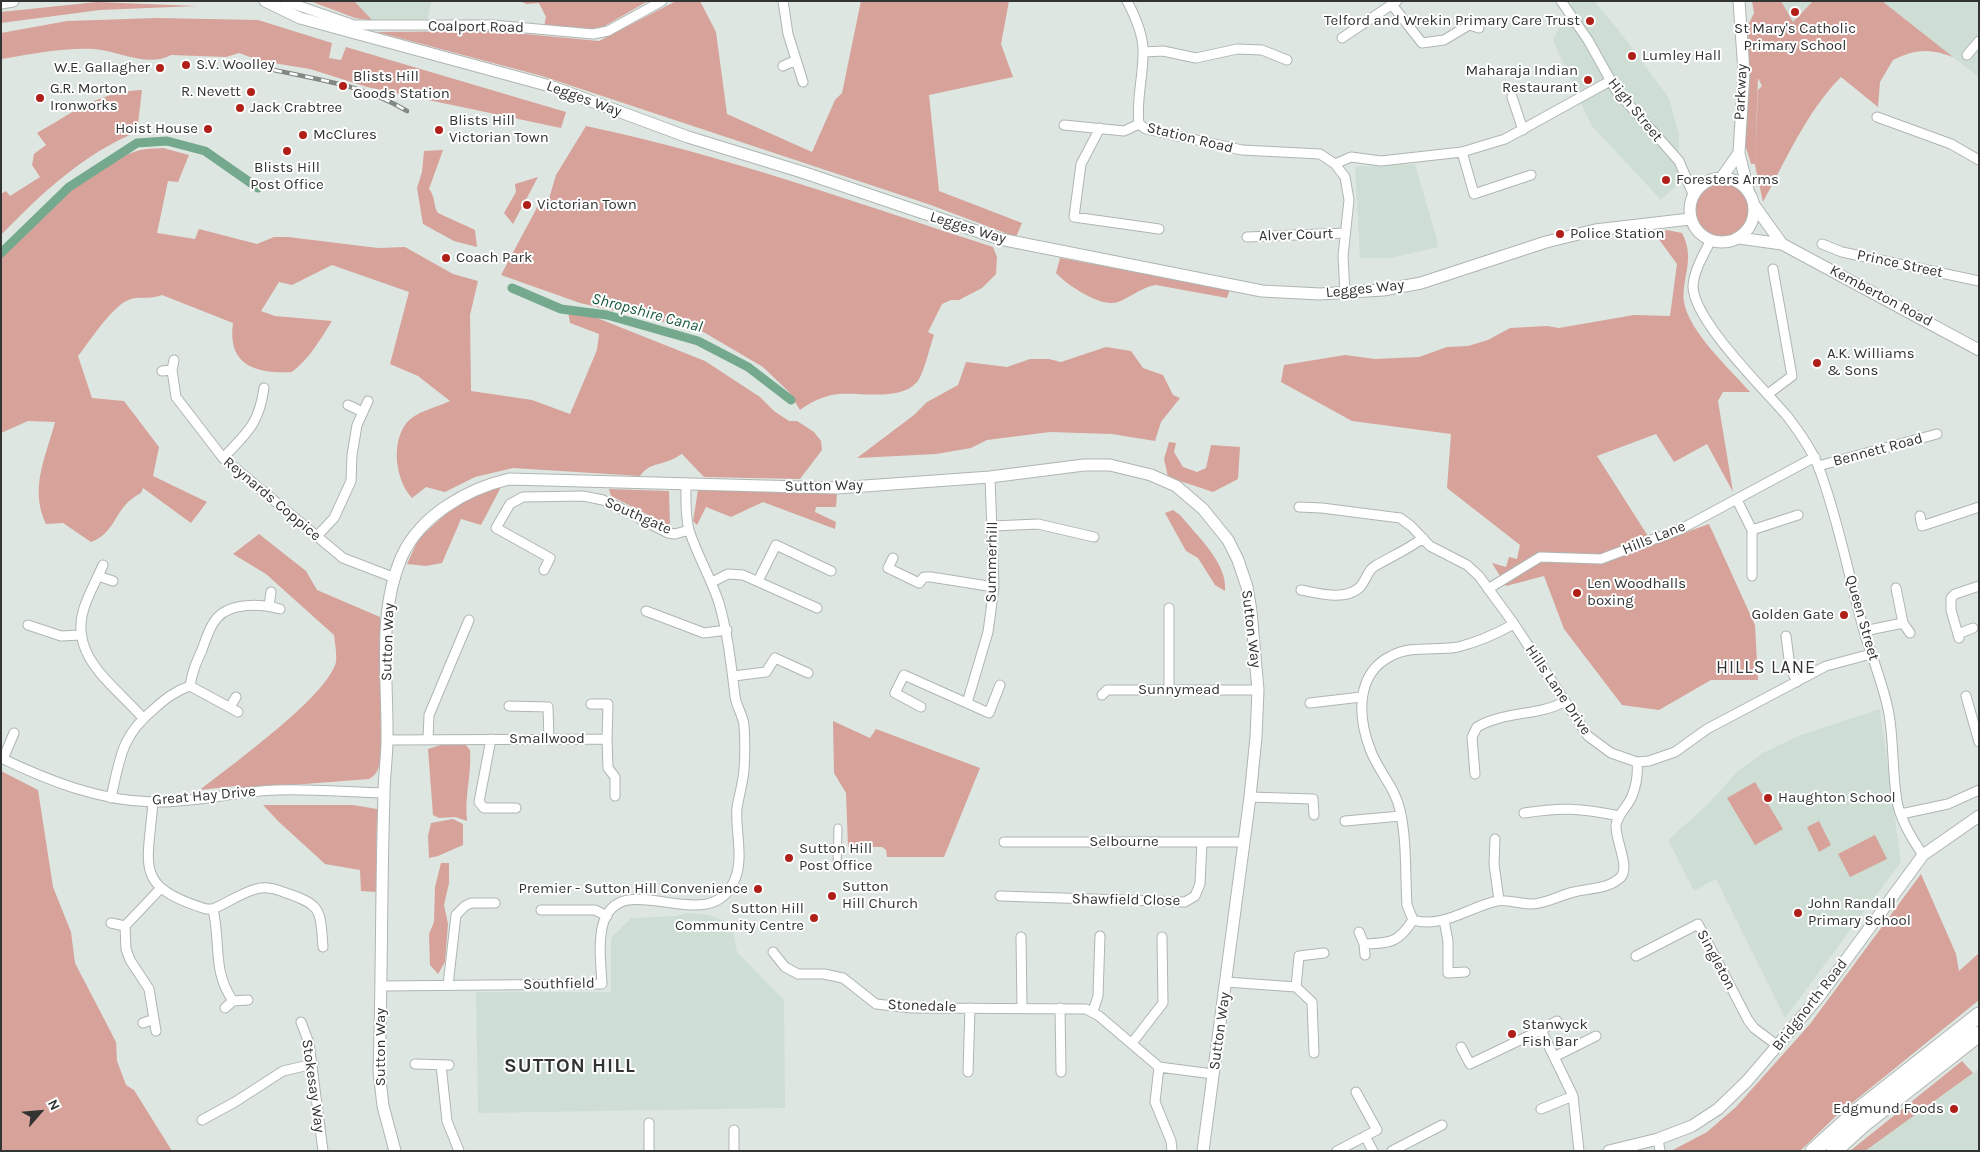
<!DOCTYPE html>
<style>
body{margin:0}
#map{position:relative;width:1980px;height:1152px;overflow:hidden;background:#dee6e1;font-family:Karla,sans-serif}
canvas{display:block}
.frame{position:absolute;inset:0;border:2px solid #313432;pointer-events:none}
.north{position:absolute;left:15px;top:1087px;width:50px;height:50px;-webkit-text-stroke:4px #fff;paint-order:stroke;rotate:63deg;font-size:14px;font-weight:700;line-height:20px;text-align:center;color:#313432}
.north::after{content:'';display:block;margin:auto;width:18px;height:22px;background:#313432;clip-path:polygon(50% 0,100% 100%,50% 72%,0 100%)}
</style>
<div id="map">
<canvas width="1980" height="1152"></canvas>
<div class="frame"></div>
<div class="north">N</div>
</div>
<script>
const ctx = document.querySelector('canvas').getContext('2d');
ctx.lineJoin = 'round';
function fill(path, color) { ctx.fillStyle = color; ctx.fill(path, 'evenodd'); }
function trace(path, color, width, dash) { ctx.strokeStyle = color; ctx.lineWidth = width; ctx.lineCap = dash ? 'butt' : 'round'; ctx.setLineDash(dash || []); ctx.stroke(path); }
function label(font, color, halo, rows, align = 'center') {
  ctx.font = font + ' Karla,sans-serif'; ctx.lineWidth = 4; ctx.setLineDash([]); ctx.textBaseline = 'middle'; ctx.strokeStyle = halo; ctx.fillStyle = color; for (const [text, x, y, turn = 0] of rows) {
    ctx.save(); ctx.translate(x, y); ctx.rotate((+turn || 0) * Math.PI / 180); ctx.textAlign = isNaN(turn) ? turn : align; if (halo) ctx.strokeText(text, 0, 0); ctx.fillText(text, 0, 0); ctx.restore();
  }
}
const built = new Path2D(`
 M 354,1 L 431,1 L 427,22 L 373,21 Z
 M 1573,1 L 1594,1 L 1617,28 L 1669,98 L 1679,135 L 1679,183 L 1661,200 L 1591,125 L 1553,40 Z
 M 1781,1 L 1813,1 L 1793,23 Z
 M 1882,1 L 1979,1 L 1979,77 L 1953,57 Z
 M 1415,164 L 1439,247 L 1390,258 L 1360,258 L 1355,167 Z
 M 1880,709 L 1901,862 L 1785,1018 L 1716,879 L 1694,891 L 1668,840 L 1707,805 L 1738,771 L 1763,753 L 1798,736 Z
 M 689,913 L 709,915 L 723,920 L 733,929 L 737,952 L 784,1000 L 785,1108 L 478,1113 L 476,992 L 611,992 L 611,938 L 631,918 L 675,916 Z
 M 1979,1069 L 1979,1151 L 1865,1151 L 1869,1147 Z`);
const green = new Path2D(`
 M 310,1 L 354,1 L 373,21 L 355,18 Z
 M 519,1 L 648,1 L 603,27 L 593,29 L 544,27 L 546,17 L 539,3 L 527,4 Z
 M 676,1 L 700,1 L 716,32 L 727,114 L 812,152 L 835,100 L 842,93 L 861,1 L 1009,1 L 1001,44 L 1013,77 L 929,95 L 939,191 L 1022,223 L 1016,237 L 928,204 L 542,76 L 377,32 L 494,31 L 599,41 Z
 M 1752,1 L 1781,1 L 1793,22 L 1813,1 L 1882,1 L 1953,57 C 1930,48 1915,49 1893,60 L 1880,82 L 1878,107 L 1841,77 C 1807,111 1786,160 1763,202 L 1755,165 L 1758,90 L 1762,86 L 1758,78 L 1755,164 L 1751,164 L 1744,141 L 1749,80 L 1748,25 L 1754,13 Z
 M 97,2 L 197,6 L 100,10 L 1,23 L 1,12 Z
 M 157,18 L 258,20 L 332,43 L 329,58 L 341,60 L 346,47 L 566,112 L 561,128 L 367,87 L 310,69 L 261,61 L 239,53 L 226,57 L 171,55 C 148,68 118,51 95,49 C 67,47 29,54 1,59 L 1,33 L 67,21 Z
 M 142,90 L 137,132 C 84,153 40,195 1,235 L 1,194 L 6,191 L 10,196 L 40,177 L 32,165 L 34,154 L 46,145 L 37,133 C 74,112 98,92 142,90 Z
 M 586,126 C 725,155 859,204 993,247 L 997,257 L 996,274 L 982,288 L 959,300 L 951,300 L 942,304 L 928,332 L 934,335 C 930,346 924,374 917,382 C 899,403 855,390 831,395 C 820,398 809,403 800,410 L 789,392 L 763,367 L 700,330 L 580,303 L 501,275 L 540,202 L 546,209 L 556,175 Z
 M 163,148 L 189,155 L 178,182 L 168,181 L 157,233 L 195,239 L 199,229 L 257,244 L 274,237 L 288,237 L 378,248 L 405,247 L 453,274 L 478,281 L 470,315 L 471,391 L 532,400 L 570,414 L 597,350 L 599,334 L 570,323 L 567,306 L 705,361 L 760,397 L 774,411 L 789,421 L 797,421 L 814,432 L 821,441 L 822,450 L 800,479 L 704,477 L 682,454 C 678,456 673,460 668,461 C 655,466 649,464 640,476 L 513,468 L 475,477 L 445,492 L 426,487 L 412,498 C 396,481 391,445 405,425 C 415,411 436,408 450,401 L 418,376 L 390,364 L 409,292 L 332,265 L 292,285 L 279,282 L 261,311 L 275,316 L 332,321 C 320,340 309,359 292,372 C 255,374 227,365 233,323 L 162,295 C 148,300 141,296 131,299 C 113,304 90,341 78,356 L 92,398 L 124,401 L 159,447 L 153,476 L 207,502 L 191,523 L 143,488 L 141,493 C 113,507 118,532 91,542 L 63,523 L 46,524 C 29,488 46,457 55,422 L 28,421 L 1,433 L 1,255 C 16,246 23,231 35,219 C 63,191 99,164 137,151 C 145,148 155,149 163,148 Z
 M 443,150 L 429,189 C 436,198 433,206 438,213 L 475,230 L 477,247 L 454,241 L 423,224 L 417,188 L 422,172 L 424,151 Z
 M 538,177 L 513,224 L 504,213 L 516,192 L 515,184 Z
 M1694 209a28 28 0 1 1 56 0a28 28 0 1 1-56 0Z
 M 1667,230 L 1682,233 C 1696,259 1681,279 1684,302 C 1689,332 1730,369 1750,392 L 1723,392 L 1718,401 L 1733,492 L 1707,444 L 1674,462 L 1656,434 L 1597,456 L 1653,544 L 1709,524 L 1755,625 L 1758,680 L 1711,680 L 1659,710 L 1622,705 L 1564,629 L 1544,576 L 1506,586 L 1492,563 L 1506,567 L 1509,557 L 1517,559 L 1520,545 L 1447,488 L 1451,434 L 1352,421 L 1281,382 L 1284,365 L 1345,355 L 1375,359 L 1419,357 L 1447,347 L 1468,346 L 1488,340 L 1510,328 L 1547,326 L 1559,328 L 1634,315 L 1670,316 L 1677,264 L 1655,234 Z
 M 1060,258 L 1230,289 L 1227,298 L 1156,285 C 1142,287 1131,297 1118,302 C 1101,308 1067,285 1056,273 Z
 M 1106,347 L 1131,351 L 1143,368 L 1163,375 L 1173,395 L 1180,398 L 1161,422 L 1155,441 L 1112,434 L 1050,432 L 987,440 L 971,448 L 936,454 L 857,458 L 914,415 L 927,402 L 958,385 L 966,362 L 1007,367 L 1030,359 L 1049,359 L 1061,362 Z
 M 1169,442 L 1176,443 L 1174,452 L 1183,467 L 1197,472 L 1206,468 L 1211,445 L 1240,447 L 1238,479 L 1213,492 L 1168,477 L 1164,459 Z
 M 501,487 L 481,525 L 461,519 L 442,563 L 426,566 L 407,564 L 419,538 L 446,514 L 471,496 Z
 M 609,489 L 669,491 L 670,526 L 611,496 Z
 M 734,489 L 837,494 L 836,507 L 816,507 L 815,512 L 836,522 L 835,529 L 763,502 L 731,517 L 706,507 L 697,525 L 693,521 L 698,490 Z
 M 1173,510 L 1180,515 C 1196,535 1228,563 1225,591 L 1215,585 L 1198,558 L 1186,551 L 1165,513 Z
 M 259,534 L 306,571 L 317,590 L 380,617 L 381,748 C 380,760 381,773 369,779 L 241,789 L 235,786 L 200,790 C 231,765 327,697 336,662 C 337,655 335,643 334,635 L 266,574 L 233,554 Z
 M 833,721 L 870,738 L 876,729 L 980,768 L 944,857 L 887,857 L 886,850 L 882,847 L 848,847 L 846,793 L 834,773 Z
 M 465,744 L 470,750 C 472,774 464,797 467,821 L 455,817 L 439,818 L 433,815 L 428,749 L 441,745 Z
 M 1,771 L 38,790 L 53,887 L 71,932 L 75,963 L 116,1042 L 117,1061 L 126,1085 L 134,1090 L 172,1151 L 1,1151 Z
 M 1755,782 L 1783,829 L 1755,845 L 1727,798 Z
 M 263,805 L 353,805 L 377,809 L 376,892 L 361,891 L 360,870 L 325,864 L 279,822 Z
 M 453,819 L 463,824 L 463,845 L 438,856 L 429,858 L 428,836 L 431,823 Z
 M 1819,821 L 1831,845 L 1819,852 L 1807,827 Z
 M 1875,835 L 1887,859 L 1850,877 L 1838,854 Z
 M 441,863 L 449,863 L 449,883 L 444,905 L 448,924 L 445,962 L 438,974 L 430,965 L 429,934 L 434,922 L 435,887 Z
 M 1921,874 L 1956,954 L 1959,971 L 1979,953 L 1979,1000 L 1836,1116 L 1800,1151 L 1671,1151 L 1707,1132 L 1736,1107 L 1810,1024 Z
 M 1962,1061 L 1973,1073 L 1865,1151 L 1850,1151 Z`);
const canal = new Path2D(`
 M 1,253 L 69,187 L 137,143 L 167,141 L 205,151 L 258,188
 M 512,288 L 561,309 L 607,315 L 698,341 L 748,367 L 791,400`);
const pedestrian = new Path2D(`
 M 837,867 L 838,828`);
const minor = new Path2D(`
 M 285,1 L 354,25 L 493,25 L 593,34 L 608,31 L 662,1
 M 783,1 L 788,34 L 803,82
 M 1127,1 C 1135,16 1144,37 1143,54 C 1143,78 1136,100 1139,124 L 1146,129 L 1242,150 L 1320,154 L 1335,164 L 1345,177 L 1349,200 L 1343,256 L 1345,293
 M 1561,1 L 1588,40 L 1616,90 L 1679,161 L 1693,194
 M 1393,6 L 1422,43 L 1444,40 L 1469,25 L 1479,28
 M 1342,38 L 1397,1
 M 1144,52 L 1163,51 L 1196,58 L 1237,49 L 1262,50 L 1287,60
 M 1967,55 L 1979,41
 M 783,66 L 796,60
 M 1512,97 L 1523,130
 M 1877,117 L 1951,144 L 1979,160
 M 1064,125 L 1124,131 L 1139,124
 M 1100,128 L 1081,164 L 1074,217 L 1159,229
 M 1462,152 L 1474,194 L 1531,175
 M 1335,164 L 1351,157 L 1381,161 L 1462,152 L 1505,139 L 1610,81
 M 1247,237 L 1345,233
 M 1711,240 C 1704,254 1694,270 1693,286 C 1693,320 1764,389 1787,416 C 1800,433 1813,451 1820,471 C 1839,522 1849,578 1864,631 C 1872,658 1884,686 1889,714 C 1894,743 1892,772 1897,801 C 1900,820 1912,839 1923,855
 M 1822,244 L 1842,252 L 1979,281
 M 174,360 L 172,370 L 176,397 L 223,458 L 343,558 L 395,578
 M 162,371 L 172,370
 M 1768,394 L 1792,376 L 1773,269
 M 348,405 L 363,412
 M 223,458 C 247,433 259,424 264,388
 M 1818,466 L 1937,434
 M 1737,500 L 1752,530 L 1752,576
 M 1299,507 L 1322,508 L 1400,518 L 1411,526 L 1430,546 L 1467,565 L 1479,576 L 1514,624 L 1588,736 L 1611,753 L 1637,762 L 1649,761 L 1675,752 L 1707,729 L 1826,666 L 1871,654
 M 1920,516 L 1922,526 L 1979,507
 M 993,526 L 1038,524 L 1094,537
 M 1752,530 L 1798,515
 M 317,536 L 334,518 L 351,481 L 352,455 L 357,425 L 368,401
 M 893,558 L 888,568 L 919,583 L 924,577 L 931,577 L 994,587
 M 103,565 C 97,579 89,593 84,608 C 68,656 115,686 143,718
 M 544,570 L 550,558 L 496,528 L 510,504 L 523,497 L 583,496 L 603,500 L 618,507 L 668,533 L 675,534 L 689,530
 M 98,576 L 113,581
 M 758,581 L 776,545 L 831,571
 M 712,582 L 728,574 L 743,575 L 817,608
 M 1896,588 L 1903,623 L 1910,633
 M 1488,589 L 1540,557 L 1601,559 L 1681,529 L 1815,457
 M 1301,590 C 1318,593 1344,601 1359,588 C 1366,582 1367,570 1375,566 C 1392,556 1407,550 1423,538
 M 269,606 L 271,592
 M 646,611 L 704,633 L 727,630
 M 1514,624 C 1496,634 1478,642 1458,647 C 1436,651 1411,645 1391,656 C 1355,674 1358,717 1370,749 C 1378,771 1395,787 1400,810 C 1407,840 1405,874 1407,905 L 1413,920 C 1442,929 1469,907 1497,901 C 1507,899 1520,904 1531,904 C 1546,904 1560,895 1574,892 C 1590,888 1609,889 1621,877 C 1630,866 1615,840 1616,825 C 1618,813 1628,807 1632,796 C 1636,786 1638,772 1637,762
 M 28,625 L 61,636 L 80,635
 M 1864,631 L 1903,623
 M 1958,634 L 1973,628
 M 1786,636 L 1790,667 L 1797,682
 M 1959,638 L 1951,610 L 1951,598 L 1955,594 L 1979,586
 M 734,676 L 766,672 L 775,658 L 808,673
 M 190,686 C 192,672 196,663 202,650 C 206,639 209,627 217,618 C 231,602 261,604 280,609
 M 190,686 L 238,712
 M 1169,689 L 1169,608
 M 1102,695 L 1107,690 L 1258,690
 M 1966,696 L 1979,742
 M 967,703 L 988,632 L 994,587 L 990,477
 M 1310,703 L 1361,697
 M 591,704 L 608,704 L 607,739
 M 509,706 L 548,707 L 549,740
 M 230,707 L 236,697
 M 921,707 L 895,693 L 904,675 L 989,713 L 1000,685
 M 428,739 L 429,715 L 469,620
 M 491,739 L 479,802 L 484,808 L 516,808
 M 387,740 L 607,739 L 608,768 L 615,777 L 615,796
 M 1,758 C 49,781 100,801 153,802 C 195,803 236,791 277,790 C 313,789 348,792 384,793
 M 3,759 L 14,733
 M 1475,774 L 1472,737 L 1477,727 C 1504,711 1538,716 1564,702
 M 1250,797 L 1313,799 L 1314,815
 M 111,798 C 120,758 121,736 154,709 C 165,699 175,691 190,686
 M 153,802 C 148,867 133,886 206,909 L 213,909 C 227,903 241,893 256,889 C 267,886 276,889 286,893 C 323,905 320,911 323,947
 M 1524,813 C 1561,807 1581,808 1619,816
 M 1901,814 L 1948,804 L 1979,790
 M 1345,821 L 1401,816
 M 1495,839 L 1494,864 L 1499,900
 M 1004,842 L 1244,842
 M 1000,896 L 1185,902 L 1195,896 L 1200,884 L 1202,842
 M 213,909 C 221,944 212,971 233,1001
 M 541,910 L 595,910 L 607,916
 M 1444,920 L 1448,941 L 1448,973 L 1465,972
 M 111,923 L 125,926
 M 1359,932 L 1364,944 L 1365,955
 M 1021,937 L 1022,1008
 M 1364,944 C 1391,943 1398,943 1413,920
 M 773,952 L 785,967 L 798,974 L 824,974 L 843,978 L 876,1004 L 912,1008 L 1086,1009 L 1099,1016 L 1159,1067 L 1213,1074
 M 1636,956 L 1698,924 L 1748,1020 L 1754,1028 L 1778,1046
 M 1226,982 L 1296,987 L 1312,1002 L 1314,1053
 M 448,985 L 456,915 L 465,906 L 471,903 L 495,903
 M 381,986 L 602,984 C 601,966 598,942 603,924 C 621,863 710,942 735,879 C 744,858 735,830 737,808 C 739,795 743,783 744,770 C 745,756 745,739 744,725 C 743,715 736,706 735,696 C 731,664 728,634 719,603 C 711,578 697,555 689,530 C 685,515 686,499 686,484
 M 1296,987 L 1299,956 L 1324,953
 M 225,1008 L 233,1001 L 248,1000
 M 1060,1008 L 1061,1072
 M 1093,1011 L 1098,996 L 1100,936
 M 301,1022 L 309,1043 L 323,1151
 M 143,1023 L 154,1019
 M 1541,1030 L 1557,1021
 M 156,1031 L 149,989 L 130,960 L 126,949 L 125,926 L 160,889
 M 1132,1043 L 1163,1003 L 1162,937
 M 1461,1047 L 1470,1064 L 1541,1030 L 1573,1096 L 1579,1151
 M 1554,1057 L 1596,1036
 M 415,1064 L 449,1065
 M 441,1065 L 447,1121 L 459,1151
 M 1159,1067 L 1155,1102 L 1171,1141 L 1172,1151
 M 968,1072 L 970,1008
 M 1541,1109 L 1573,1096
 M 202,1120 L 235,1102 L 283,1071 L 313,1064
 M 649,1123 L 649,1151
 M 1365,1136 L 1373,1151
 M 1658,1139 L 1660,1151
 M 734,1151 L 734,1130
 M 1337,1151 L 1377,1130 L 1356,1092
 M 1392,1151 L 1442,1125`);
const tertiary = new Path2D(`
 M 265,1 L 300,18 L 550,86 L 688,137 L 802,172 L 1000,239 L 1262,291 L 1320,294 L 1383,290 L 1421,283 L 1546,242 L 1595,230 L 1690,219
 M 1739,1 L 1744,72 L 1739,153 L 1748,190
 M 1,3 L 13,1
 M 1722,177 L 1739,153
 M1690 210a32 32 0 1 1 64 0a32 32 0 1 1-64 0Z
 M 1754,205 L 1782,244
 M 1739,238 L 1782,244 L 1979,350
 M 395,1151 L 383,1106 L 379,1071 C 382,979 381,887 384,795 C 384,776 387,758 387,739 C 388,679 377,612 402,556 C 421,515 467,489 509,479 L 837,488 L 990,477 L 1084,465 L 1110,465 L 1151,475 L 1176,486 L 1203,509 L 1228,540 L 1238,560 L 1247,587 L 1251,611 L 1258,690 L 1256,737 L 1250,797 L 1203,1151
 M 1609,1151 L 1658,1139 L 1692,1126 L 1718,1109 L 1747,1081 L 1818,998 L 1923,855 L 1979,816`);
const trunk = new Path2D(`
 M 1813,1151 L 1856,1112 L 1979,1015
 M 1834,1151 L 1865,1123 L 1979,1034`);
const rail = new Path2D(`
 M 274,70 C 320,80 366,86 407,111`);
const markers = [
 [1795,12,5,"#b02018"],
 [1590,21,5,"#b02018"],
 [1632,56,5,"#b02018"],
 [186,65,5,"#b02018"],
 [160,68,5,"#b02018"],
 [1588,80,5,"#b02018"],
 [343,86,5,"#b02018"],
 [251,92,5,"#b02018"],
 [40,98,5,"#b02018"],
 [240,108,5,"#b02018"],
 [208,129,5,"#b02018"],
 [439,130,5,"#b02018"],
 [303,135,5,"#b02018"],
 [287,151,5,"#b02018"],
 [1666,180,5,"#b02018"],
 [527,205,5,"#b02018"],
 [1560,234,5,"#b02018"],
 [446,258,5,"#b02018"],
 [1817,363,5,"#b02018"],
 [1577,593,5,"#b02018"],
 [1844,615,5,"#b02018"],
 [1768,798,5,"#b02018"],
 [789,858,5,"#b02018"],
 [758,889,5,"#b02018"],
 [832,896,5,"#b02018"],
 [1798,913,5,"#b02018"],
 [814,918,5,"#b02018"],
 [1512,1034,5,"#b02018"],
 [1954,1109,5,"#b02018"]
];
const poiNames = [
 ["Telford and Wrekin Primary Care Trust",1580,21,"right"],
 ["St Mary's Catholic",1795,29,"center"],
 ["Primary School",1795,46,"center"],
 ["Lumley Hall",1642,56],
 ["S.V. Woolley",196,65],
 ["W.E. Gallagher",150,68,"right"],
 ["Maharaja Indian",1578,71,"right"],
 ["Restaurant",1578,88,"right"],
 ["Blists Hill",353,77],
 ["Goods Station",353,94],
 ["G.R. Morton",50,89],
 ["Ironworks",50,106],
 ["R. Nevett",241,92,"right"],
 ["Jack Crabtree",250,108],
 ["Blists Hill",449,121],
 ["Victorian Town",449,138],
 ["Hoist House",198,129,"right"],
 ["McClures",313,135],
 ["Blists Hill",287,168,"center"],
 ["Post Office",287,185,"center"],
 ["Foresters Arms",1676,180],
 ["Victorian Town",537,205],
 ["Police Station",1570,234],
 ["Coach Park",456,258],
 ["A.K. Williams",1827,354],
 ["& Sons",1827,371],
 ["Len Woodhalls",1587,584],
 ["boxing",1587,601],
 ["Golden Gate",1834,615,"right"],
 ["Haughton School",1778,798],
 ["Sutton Hill",799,849],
 ["Post Office",799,866],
 ["Sutton",842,887],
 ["Hill Church",842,904],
 ["Premier - Sutton Hill Convenience",748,889,"right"],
 ["John Randall",1808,904],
 ["Primary School",1808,921],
 ["Sutton Hill",804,909,"right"],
 ["Community Centre",804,926,"right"],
 ["Stanwyck",1522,1025],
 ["Fish Bar",1522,1042],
 ["Edgmund Foods",1944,1109,"right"]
];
const streetNames = [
 ["Coalport Road",476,27,1],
 ["Parkway",1741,92,-87],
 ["Legges Way",584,99,20],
 ["High Street",1635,110,51],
 ["Station Road",1190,138,14],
 ["Legges Way",968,228,17],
 ["Alver Court",1296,235,-2],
 ["Prince Street",1900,264,12],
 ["Legges Way",1365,289,-6],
 ["Kemberton Road",1881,296,28],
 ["Bennett Road",1878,450,-15],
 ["Sutton Way",824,486,-1],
 ["Reynards Coppice",272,499,40],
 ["Southgate",638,516,24],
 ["Hills Lane",1654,538,-22],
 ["Summerhill",992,562,-89],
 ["Queen Street",1862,618,74],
 ["Sutton Way",1251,629,83],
 ["Sutton Way",388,642,-88],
 ["Sunnymead",1179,690],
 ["Hills Lane Drive",1558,690,56],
 ["Smallwood",547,739],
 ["Great Hay Drive",204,796,-5],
 ["Selbourne",1124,842],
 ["Shawfield Close",1126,900,1],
 ["Singleton",1716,960,62],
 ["Southfield",559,984,-1],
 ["Bridgnorth Road",1810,1005,-52],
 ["Stonedale",922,1006,2],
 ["Sutton Way",1220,1031,-82],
 ["Sutton Way",381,1047,-90],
 ["Stokesay Way",313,1086,82]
];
const waterNames = [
 ["Shropshire Canal",647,313,15]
];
const quarterNames = [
 ["HILLS LANE",1766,668]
];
const districtNames = [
 ["SUTTON HILL",570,1066]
];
fill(built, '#ceded5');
fill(green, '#d6a29a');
trace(canal, '#75a98e', 9);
trace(pedestrian, '#afb6b2', 9);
trace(minor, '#afb6b2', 11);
trace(tertiary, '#afb6b2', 13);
trace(trunk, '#afb6b2', 17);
trace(pedestrian, '#fff', 7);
trace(minor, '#fff', 9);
trace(tertiary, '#fff', 11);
trace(trunk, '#fff', 15);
trace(rail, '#828884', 4.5);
trace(rail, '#fff', 2.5, [8]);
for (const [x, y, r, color] of markers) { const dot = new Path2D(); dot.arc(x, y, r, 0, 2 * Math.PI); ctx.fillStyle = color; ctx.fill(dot); trace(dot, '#fff', 2); }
label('15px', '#313432', '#fff', poiNames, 'left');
label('15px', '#313432', '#fff', streetNames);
label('italic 16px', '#17573b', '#fff', waterNames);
ctx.letterSpacing = '1px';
label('18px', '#313432', '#fff', quarterNames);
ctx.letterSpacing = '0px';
ctx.letterSpacing = '1px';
label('bold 20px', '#313432', '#fff', districtNames);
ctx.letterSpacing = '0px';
</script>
